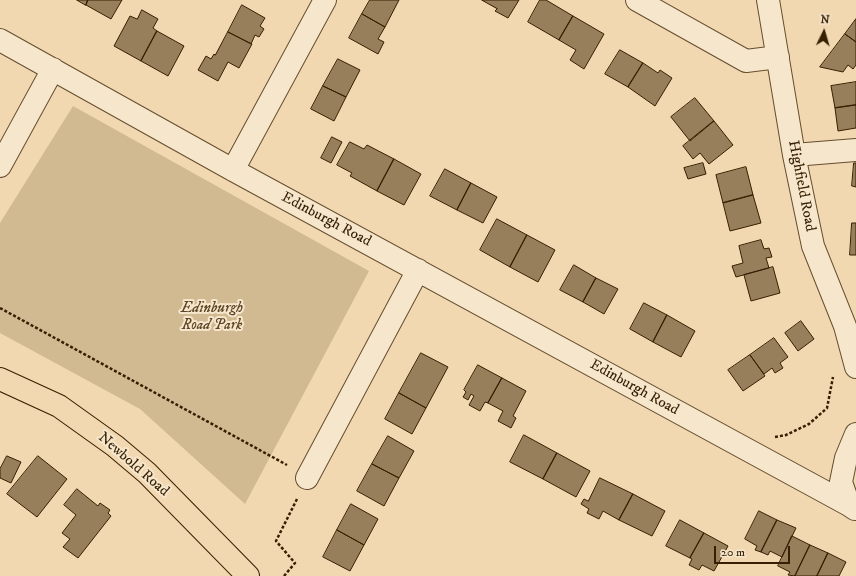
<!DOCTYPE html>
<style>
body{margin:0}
#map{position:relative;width:856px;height:576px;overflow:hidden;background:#f1d8b0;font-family:"IM FELL DW Pica",serif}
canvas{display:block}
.north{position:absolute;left:804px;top:12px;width:40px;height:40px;-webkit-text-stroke:3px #f6e6cc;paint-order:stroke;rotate:5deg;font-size:11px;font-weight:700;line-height:16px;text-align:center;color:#361f02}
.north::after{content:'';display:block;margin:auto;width:14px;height:18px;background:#361f02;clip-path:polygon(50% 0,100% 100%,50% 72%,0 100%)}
.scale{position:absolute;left:714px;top:546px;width:76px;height:18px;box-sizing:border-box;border:2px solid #361f02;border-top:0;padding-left:5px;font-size:12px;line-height:14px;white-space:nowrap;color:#361f02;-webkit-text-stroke:3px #f6e6cc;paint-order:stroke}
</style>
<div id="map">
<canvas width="856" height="576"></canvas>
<div class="north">N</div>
<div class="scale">20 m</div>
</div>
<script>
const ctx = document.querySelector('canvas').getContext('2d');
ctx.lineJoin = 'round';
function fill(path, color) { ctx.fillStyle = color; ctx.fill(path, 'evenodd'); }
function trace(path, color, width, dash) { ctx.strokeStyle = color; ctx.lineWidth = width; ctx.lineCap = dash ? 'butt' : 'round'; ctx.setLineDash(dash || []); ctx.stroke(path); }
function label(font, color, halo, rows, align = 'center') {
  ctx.font = font + ' "IM FELL DW Pica",serif'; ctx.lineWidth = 4; ctx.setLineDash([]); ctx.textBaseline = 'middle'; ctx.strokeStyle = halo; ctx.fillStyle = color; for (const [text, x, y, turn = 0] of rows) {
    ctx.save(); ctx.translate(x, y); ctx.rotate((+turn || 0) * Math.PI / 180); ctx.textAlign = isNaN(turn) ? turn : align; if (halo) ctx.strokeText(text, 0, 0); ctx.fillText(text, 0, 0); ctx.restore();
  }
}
const green = new Path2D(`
 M 73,106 L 369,271 L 245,504 L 140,409 L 0,333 L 0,223 Z`);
const building = new Path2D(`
 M 77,0 L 88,0 L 86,5 Z
 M 88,0 L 122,0 L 111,19 L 86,5 Z
 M 370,0 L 399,0 L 385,27 L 362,14 Z
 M 482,0 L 519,0 L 508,18 L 495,11 L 497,9 Z
 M 540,0 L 546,0 L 573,16 L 559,40 L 528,22 Z
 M 242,5 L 265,18 L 260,26 L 264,29 L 259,37 L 255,35 L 251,44 L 228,32 Z
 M 142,10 L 158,19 L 153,28 L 157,31 L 141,61 L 114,46 L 130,16 L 137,19 Z
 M 362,14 L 385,27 L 378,39 L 384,42 L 378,54 L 349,38 Z
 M 573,16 L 604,34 L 584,69 L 570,60 L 576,50 L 559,40 Z
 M 856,19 L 856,42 L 845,34 Z
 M 157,31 L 184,46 L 168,76 L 141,61 Z
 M 228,32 L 252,44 L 239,68 L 228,62 L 218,81 L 198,70 L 206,56 L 211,59 L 214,54 L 215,55 Z
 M 845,34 L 856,42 L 856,65 L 853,69 L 848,65 L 843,72 L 820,67 Z
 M 620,50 L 643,63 L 628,87 L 605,74 Z
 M 338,59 L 360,70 L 346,97 L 323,86 Z
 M 643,63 L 658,73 L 660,70 L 672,78 L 655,106 L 628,87 Z
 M 856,82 L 856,105 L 835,108 L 831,86 Z
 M 323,86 L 346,97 L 334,121 L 311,109 Z
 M 695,98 L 714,121 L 690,141 L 671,117 Z
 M 856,105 L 856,128 L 838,131 L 835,108 Z
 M 714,121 L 733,145 L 709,164 L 700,153 L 693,159 L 683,146 Z
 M 332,137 L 342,142 L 331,163 L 321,158 Z
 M 350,142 L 364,149 L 367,145 L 394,159 L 377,191 L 350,176 L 352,173 L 337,165 Z
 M 394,159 L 421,174 L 404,205 L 377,191 Z
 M 703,163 L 706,174 L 688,179 L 684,168 Z
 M 854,163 L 856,163 L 856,187 L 852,186 Z
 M 746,167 L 753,195 L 723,203 L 716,175 Z
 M 445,169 L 471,183 L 457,210 L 430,196 Z
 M 471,183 L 497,197 L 483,223 L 457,210 Z
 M 753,195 L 761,223 L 730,231 L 723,203 Z
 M 497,219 L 527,235 L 510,267 L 480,250 Z
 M 852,223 L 856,223 L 856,255 L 850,255 Z
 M 527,235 L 555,250 L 538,282 L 510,267 Z
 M 761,240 L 764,249 L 769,248 L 772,257 L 766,258 L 769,268 L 736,277 L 732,266 L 743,263 L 739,246 Z
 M 574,265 L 596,278 L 583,302 L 560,290 Z
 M 773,267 L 780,293 L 751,301 L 744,275 Z
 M 596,278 L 618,289 L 604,314 L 583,302 Z
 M 644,303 L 667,315 L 653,342 L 630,329 Z
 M 667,315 L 695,331 L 681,357 L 653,342 Z
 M 801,321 L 814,339 L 798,351 L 785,333 Z
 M 774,338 L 788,357 L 780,363 L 783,368 L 775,373 L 772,368 L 764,374 L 750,355 Z
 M 421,353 L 448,367 L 426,408 L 399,393 Z
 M 750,355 L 765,376 L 743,391 L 728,370 Z
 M 478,365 L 502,378 L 488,403 L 485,402 L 480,411 L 469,405 L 474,396 L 471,394 L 468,400 L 463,397 L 466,392 L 464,390 Z
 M 502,378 L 526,391 L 513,416 L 516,418 L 511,428 L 498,421 L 503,411 L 488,403 Z
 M 399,393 L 426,408 L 412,434 L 385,419 Z
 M 524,435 L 557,453 L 543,479 L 510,462 Z
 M 388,436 L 414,451 L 399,478 L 372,464 Z
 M 557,453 L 590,471 L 576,497 L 543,479 Z
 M 7,456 L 21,462 L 11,483 L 0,478 L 0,469 Z
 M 38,456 L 67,479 L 37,517 L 7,494 Z
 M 372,464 L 399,478 L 384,506 L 357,491 Z
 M 600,478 L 633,494 L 619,520 L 603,511 L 599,519 L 587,513 L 589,509 L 581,504 L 584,499 L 588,501 Z
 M 77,489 L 98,506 L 100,503 L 110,510 L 108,513 L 111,516 L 78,558 L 63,547 L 70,539 L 62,533 L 76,515 L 64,505 Z
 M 633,494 L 665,511 L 652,536 L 619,520 Z
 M 351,504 L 378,519 L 364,545 L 337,530 Z
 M 759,511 L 777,520 L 761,552 L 755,550 L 757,546 L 745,539 Z
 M 680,520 L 704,533 L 690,558 L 666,546 Z
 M 777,520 L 796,528 L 782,557 L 770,551 L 768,555 L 761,552 Z
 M 337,530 L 364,545 L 350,571 L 323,557 Z
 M 704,533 L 728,546 L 714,571 L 702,565 L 699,570 L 689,565 L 692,559 L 690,558 Z
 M 792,536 L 810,545 L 795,576 L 788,575 L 790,572 L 778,566 Z
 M 810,545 L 828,553 L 817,576 L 795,576 Z
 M 828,553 L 846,562 L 839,576 L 817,576 Z`);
const path = new Path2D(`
 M 0,308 L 287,465
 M 775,437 L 786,435 L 809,424 L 827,408 L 833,377
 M 284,576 L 295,563 L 276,541 L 297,499`);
const minor = new Path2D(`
 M 637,0 L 746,61 L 778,57
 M 768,0 L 794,155 L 813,246 L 845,326 L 856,367
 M 0,40 L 233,170 L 849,505
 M 794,155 L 856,150
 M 0,166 L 53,69
 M 233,170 L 325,0
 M 307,478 L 418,270
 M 855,509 L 849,505 L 841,482 L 846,458 L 856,434`);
const major = new Path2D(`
 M 0,379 L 59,406 L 115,446 L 147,473 L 248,576`);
const streetNames = [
 ["Highfield Road",801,186,79],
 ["Edinburgh Road",326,220,28],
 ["Edinburgh Road",634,388,29],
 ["Newbold Road",133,465,41]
];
const parkNames = [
 ["Edinburgh",212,309],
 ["Road Park",212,326]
];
fill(green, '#d1b992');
fill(building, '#977f5c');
trace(building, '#361f02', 1);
trace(minor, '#654d2e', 24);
trace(major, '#361f02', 24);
trace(path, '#361f02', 2.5, [3, 2]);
trace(minor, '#f6e6cc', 22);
trace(major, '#f1d8b0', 22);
label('15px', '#361f02', '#f6e6cc', streetNames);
label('italic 15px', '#5d4626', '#f6e6cc', parkNames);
</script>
